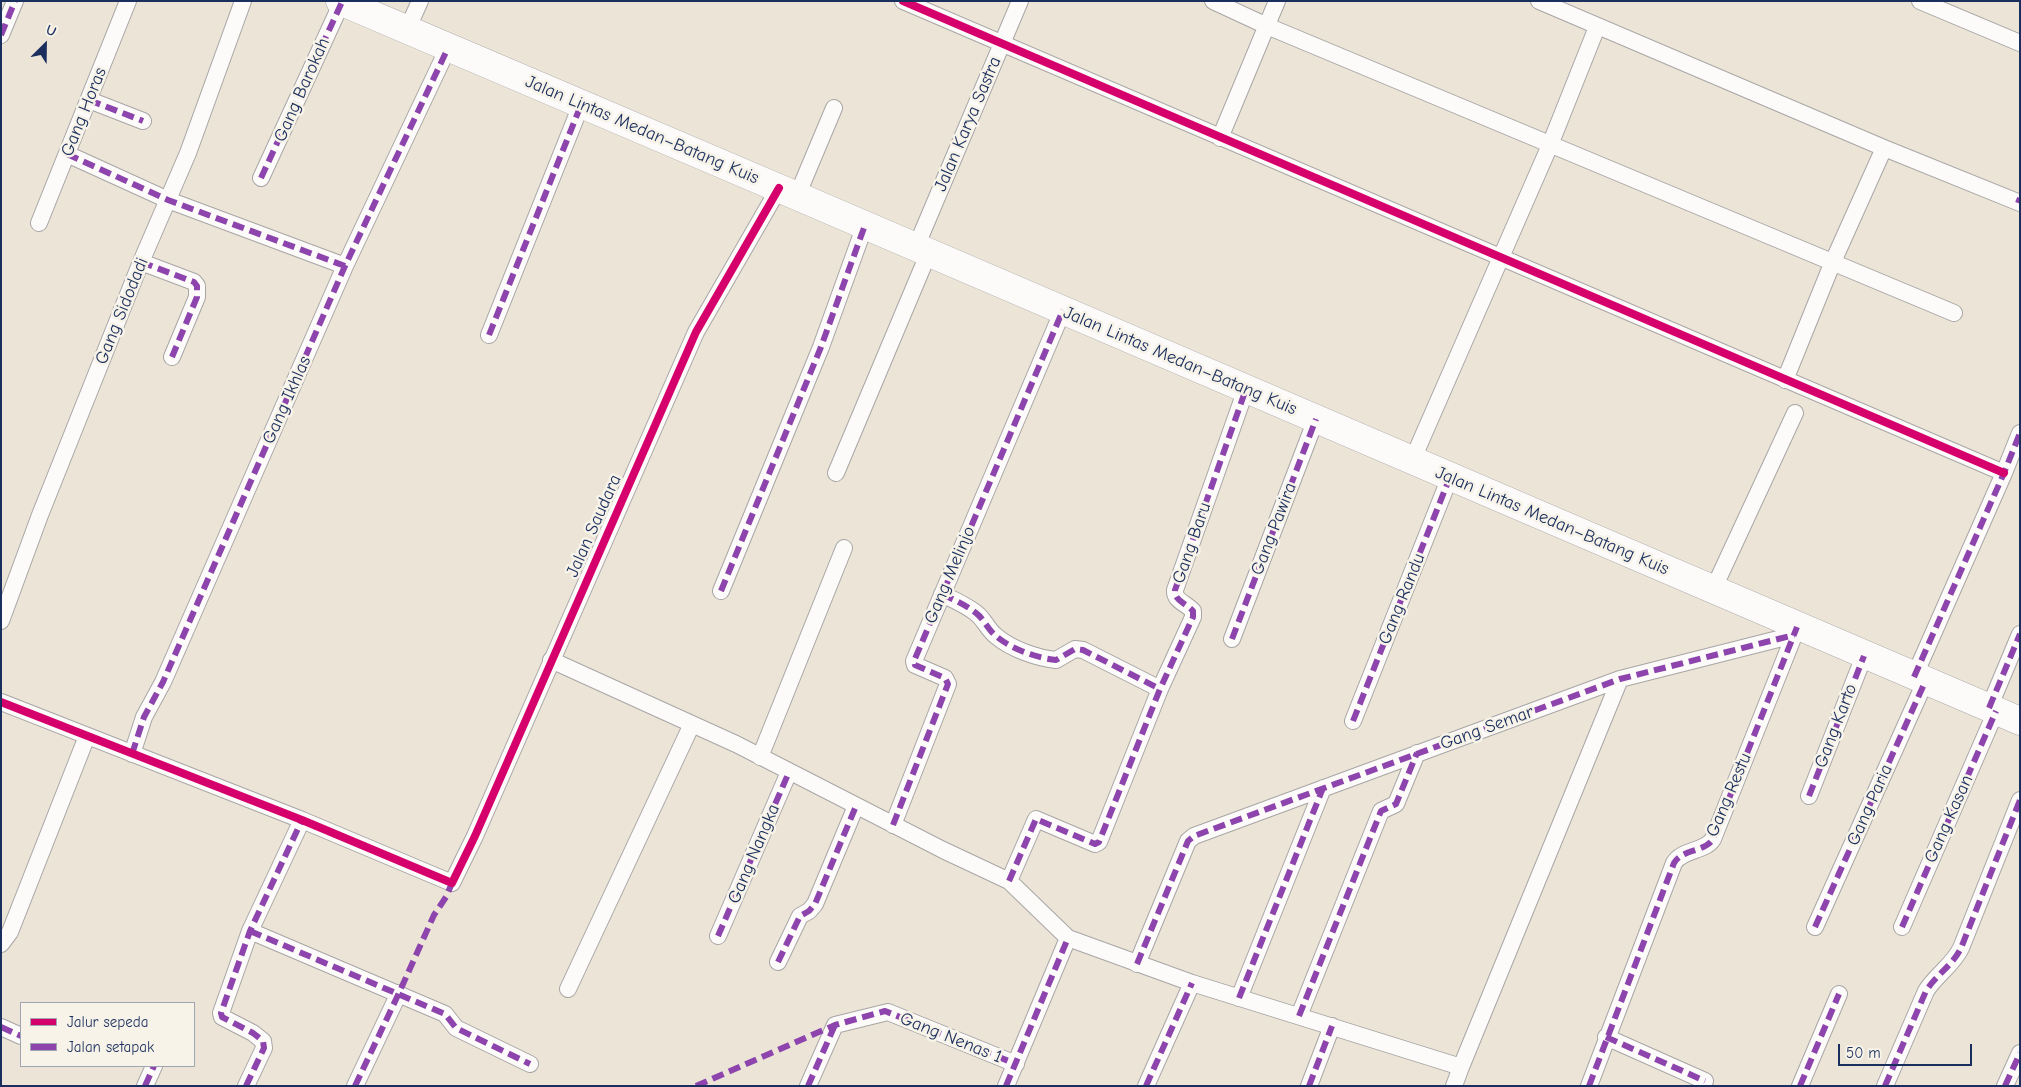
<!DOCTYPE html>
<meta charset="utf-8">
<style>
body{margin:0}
#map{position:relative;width:2021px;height:1087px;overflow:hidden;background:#ebe4d7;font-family:"Comic Neue",sans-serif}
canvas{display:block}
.frame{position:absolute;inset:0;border:2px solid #1b2f5e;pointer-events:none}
.legend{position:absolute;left:20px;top:1002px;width:175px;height:65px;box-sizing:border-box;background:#f7f3e8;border:1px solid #9fa5b1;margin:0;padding:6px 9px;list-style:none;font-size:15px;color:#1b2f5e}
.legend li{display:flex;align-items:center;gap:10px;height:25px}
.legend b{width:25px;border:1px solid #9fa5b1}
.north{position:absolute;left:20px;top:20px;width:50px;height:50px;-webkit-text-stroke:4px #f7f3e8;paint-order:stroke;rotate:23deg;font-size:14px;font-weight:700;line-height:20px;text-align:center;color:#1b2f5e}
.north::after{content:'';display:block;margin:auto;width:18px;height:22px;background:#1b2f5e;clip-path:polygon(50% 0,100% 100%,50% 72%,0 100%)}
.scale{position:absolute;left:1838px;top:1044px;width:134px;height:22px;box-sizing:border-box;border:2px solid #1b2f5e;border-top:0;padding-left:6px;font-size:15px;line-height:18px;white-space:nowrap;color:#1b2f5e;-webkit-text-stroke:4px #f7f3e8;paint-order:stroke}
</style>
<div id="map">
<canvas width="2021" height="1087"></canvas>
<div class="frame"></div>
<ul class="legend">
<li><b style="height:6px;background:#d6006c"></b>Jalur sepeda</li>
<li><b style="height:6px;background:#8e44ad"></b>Jalan setapak</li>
</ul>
<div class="north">U</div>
<div class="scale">50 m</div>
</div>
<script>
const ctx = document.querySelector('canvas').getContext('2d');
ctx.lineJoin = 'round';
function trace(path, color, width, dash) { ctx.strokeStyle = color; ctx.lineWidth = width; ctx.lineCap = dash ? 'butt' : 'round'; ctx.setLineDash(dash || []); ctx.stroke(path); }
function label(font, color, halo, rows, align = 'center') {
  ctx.font = font + ' "Comic Neue",sans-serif'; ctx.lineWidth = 5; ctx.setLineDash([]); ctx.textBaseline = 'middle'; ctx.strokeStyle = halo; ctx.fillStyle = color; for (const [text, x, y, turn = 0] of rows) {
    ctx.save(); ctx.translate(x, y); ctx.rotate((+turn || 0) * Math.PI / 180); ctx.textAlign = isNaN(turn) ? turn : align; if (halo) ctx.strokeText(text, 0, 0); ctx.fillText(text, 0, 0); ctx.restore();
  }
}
const street = new Path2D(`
 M 903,1 L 2004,473
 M 1213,1 L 1267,26 L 1954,313
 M 1539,1 L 1884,148 L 2020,203
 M 1920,1 L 2020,43
 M 407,30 L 420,1
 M 1,35 L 15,1
 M 89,100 L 143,121
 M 1220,138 L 1277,1
 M 67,154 L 168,200 L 345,266
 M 261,178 L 342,2
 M 797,196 L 834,108
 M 39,223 L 128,1
 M 916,247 L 1020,1
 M 141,262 L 194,282 L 197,286 L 197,297 L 172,357
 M 489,335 L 581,105
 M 1785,380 L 1832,264 L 1884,148
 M 1412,461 L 1550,145 L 1597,27
 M 836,473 L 929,252
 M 1713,590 L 1795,413
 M 721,591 L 821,347 L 865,225
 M 942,594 C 954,600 966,605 976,613 C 984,619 988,630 996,636 C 1011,649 1037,658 1056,660 L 1075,649 L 1083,650 L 1160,689
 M 1,621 L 40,515 L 141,262 L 188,153 L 243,1
 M 1232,639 L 1316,419
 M 551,660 L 736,744 L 943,850 L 1009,881 L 1068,938 L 1192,983 L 1461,1067 L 1454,1086
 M 1914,677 L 2004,473 L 2020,433
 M 1,702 L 302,820 L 452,883 L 475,836 L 696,332 L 779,188
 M 1989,708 L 2020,634
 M 1353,721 L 1450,477
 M 132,754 L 144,717 L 163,682 L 345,266 L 448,48
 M 760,757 L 844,548
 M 1809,796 L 1864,656
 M 893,825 L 948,684 L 945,678 L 915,665 L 914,661 L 1063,310
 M 1009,881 L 1036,819 L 1095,844 L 1099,842 L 1160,689 L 1193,617 L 1193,611 C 1186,603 1174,601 1175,590 L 1246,389
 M 1815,927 L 1925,682
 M 1902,927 L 1996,711
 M 250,931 L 445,1014 L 456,1028 L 530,1064
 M 718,936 L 789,772
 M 1,944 L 10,932 L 87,736
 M 778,962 L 800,916 L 809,911 L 815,904 L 856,806
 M 1137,964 L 1188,841 L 1194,836 L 1620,679 L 1794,635
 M 568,989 L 692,724
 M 1239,998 L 1323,788
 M 1299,1016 L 1381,811 L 1396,804 L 1417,753
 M 1,1027 L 21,1036
 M 1606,1037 L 1705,1081
 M 1461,1067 L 1620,679
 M 145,1086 L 154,1066
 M 246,1086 L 264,1048 L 263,1041 L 253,1033 L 222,1017 L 221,1013 L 250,931 L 302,820
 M 355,1086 L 399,993
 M 808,1086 L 835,1025 L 888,1012 L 1016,1064
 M 1006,1086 L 1068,938
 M 1146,1086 L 1192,983
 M 1309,1086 L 1332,1026
 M 1589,1086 L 1674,863 C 1682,849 1705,852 1713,839 L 1797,628
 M 1800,1086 L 1839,994
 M 1885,1086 L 1926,991 C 1936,975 1953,965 1961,948 L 2020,800
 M 2005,1086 L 2020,1053`);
const highway = new Path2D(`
 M 340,1 L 797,196 L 2020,721`);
const quiet = new Path2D(`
 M 1,35 L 15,1
 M 89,100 L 143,121
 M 67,154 L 168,200 L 345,266
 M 261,178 L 342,2
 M 2018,203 L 2020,198
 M 141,262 L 194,282 L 197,286 L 197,297 L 172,357
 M 489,335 L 581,105
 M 721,591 L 821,347 L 865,225
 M 942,594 C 954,600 966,605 976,613 C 984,619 988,630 996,636 C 1011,649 1037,658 1056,660 L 1075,649 L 1083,650 L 1160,689
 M 1232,639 L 1316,419
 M 1914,677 L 2004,473 L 2020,433
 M 1989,708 L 2020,634
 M 1353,721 L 1450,477
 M 132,754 L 144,717 L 163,682 L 345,266 L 448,48
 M 1809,796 L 1864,656
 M 893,825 L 948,684 L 945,678 L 915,665 L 914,661 L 1063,310
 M 1009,881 L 1036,819 L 1095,844 L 1099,842 L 1160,689 L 1193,617 L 1193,611 C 1186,603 1174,601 1175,590 L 1246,389
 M 1815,927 L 1925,682
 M 1902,927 L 1996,711
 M 250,931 L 445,1014 L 456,1028 L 530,1064
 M 718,936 L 789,772
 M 778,962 L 800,916 L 809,911 L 815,904 L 856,806
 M 1137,964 L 1188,841 L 1194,836 L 1620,679 L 1794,635
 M 1239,998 L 1323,788
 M 1299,1016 L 1381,811 L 1396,804 L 1417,753
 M 1,1027 L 21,1036
 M 1606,1037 L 1705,1081
 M 145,1086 L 154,1066
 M 246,1086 L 264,1048 L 263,1041 L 253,1033 L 222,1017 L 221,1013 L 250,931 L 302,820
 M 355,1086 L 399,993 L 434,915 L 446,897 L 452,883
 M 696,1086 L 835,1025 L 885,1011 L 1016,1064
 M 808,1086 L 835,1025
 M 1006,1086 L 1068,938
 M 1146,1086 L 1192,983
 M 1309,1086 L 1332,1026
 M 1589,1086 L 1674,863 C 1682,849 1705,852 1713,839 L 1797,627
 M 1800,1086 L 1839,994
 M 1885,1086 L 1926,991 C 1936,975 1953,965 1961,948 L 2020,800
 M 2005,1086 L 2020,1053`);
const cycleway = new Path2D(`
 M 903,1 L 2004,473
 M 1,702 L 302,820 L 452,883 L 475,836 L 696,332 L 779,188`);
const streetNames = [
 ["Gang Barokah",302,90,-66],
 ["Gang Horas",84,112,-68],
 ["Jalan Karya Sastra",968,124,-67],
 ["Jalan Lintas Medan–Batang Kuis",642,130,23],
 ["Gang Sidodadi",122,311,-68],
 ["Jalan Lintas Medan–Batang Kuis",1180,361,23],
 ["Gang Ikhlas",287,400,-66],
 ["Jalan Lintas Medan–Batang Kuis",1552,521,23],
 ["Jalan Saudara",594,526,-66],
 ["Gang Pawira",1274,529,-69],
 ["Gang Baru",1192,543,-71],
 ["Gang Melinjo",950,575,-67],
 ["Gang Randu",1402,599,-68],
 ["Gang Karto",1836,726,-69],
 ["Gang Semar",1487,728,-20],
 ["Gang Restu",1729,795,-67],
 ["Gang Paria",1870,805,-66],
 ["Gang Kasan",1949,819,-66],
 ["Gang Nangka",754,854,-67],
 ["Gang Nenas 1",951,1038,22]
];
trace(street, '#a8a6a5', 18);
trace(highway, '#a8a6a5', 29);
trace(street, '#fcfbf9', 16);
trace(highway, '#fcfbf9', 28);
trace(quiet, '#8e44ad', 6, [12, 6]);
trace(cycleway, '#d6006c', 8);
label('18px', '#1b2f5e', '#f7f3e8', streetNames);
</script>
